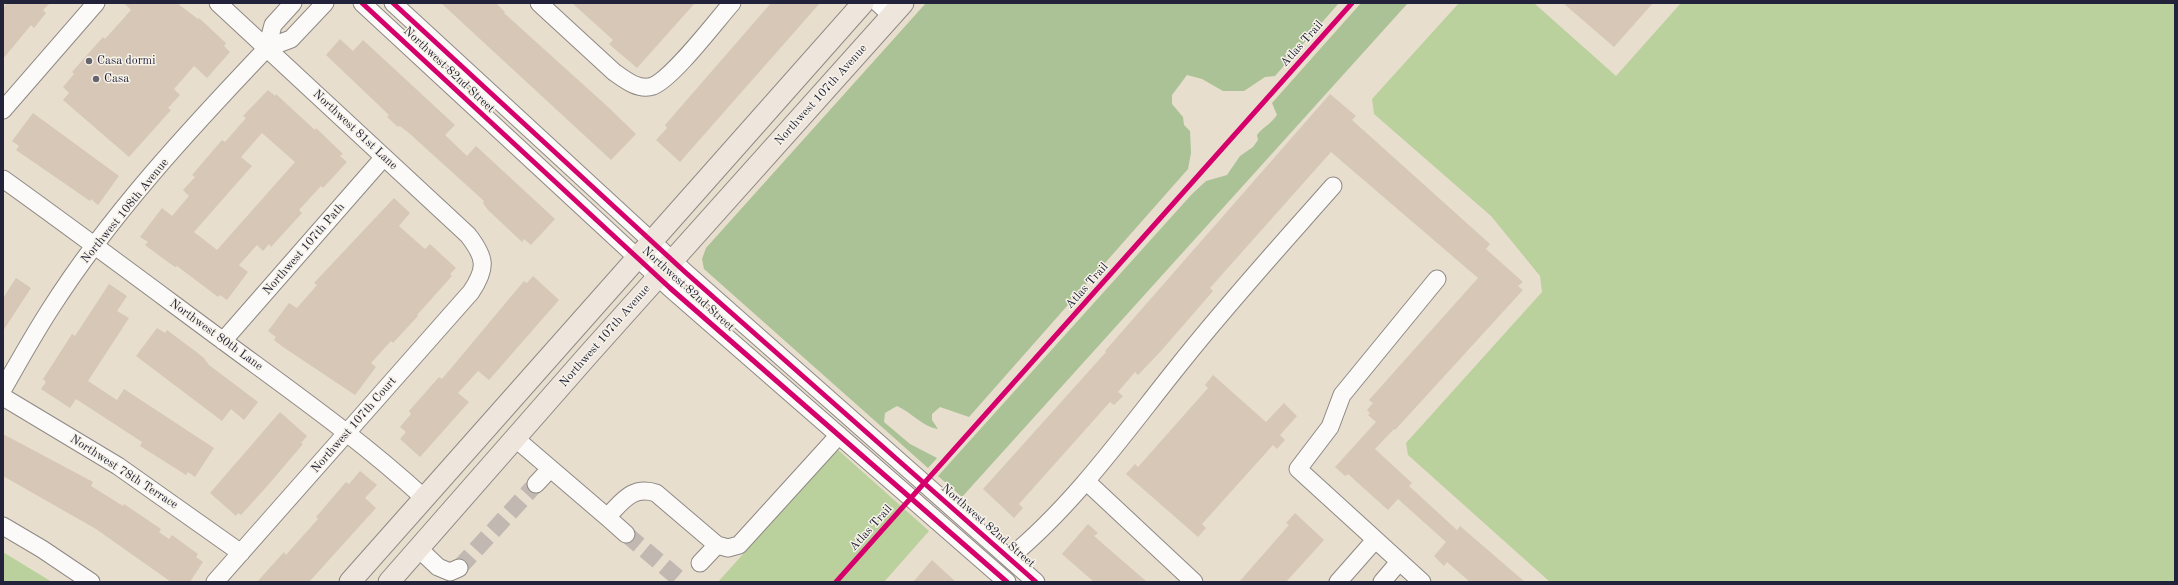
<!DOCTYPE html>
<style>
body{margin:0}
#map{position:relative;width:2178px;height:585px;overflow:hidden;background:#e8dece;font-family:"Old Standard TT",serif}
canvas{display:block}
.frame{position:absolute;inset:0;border:4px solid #22223b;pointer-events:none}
</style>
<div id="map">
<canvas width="2178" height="585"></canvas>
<div class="frame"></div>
</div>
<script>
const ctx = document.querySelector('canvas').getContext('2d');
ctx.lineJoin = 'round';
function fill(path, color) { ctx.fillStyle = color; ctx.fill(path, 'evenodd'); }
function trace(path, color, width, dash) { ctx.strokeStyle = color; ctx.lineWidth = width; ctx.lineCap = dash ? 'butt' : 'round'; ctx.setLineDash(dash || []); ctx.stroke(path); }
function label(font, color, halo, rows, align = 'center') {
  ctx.font = font + ' "Old Standard TT",serif'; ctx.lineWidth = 3; ctx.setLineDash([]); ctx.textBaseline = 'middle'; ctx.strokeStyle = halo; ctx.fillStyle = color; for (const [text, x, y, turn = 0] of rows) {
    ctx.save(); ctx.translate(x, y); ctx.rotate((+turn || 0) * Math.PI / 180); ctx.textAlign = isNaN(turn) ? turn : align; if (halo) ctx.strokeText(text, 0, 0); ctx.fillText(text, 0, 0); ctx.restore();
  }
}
const green = new Path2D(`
 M 1459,3 L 1534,3 L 1616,76 L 1681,3 L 2175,3 L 2175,582 L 1550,582 L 1408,455 L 1406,443 L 1542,292 L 1540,276 L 1491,216 L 1374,114 L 1372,99 Z
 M 837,449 L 929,531 L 884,582 L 718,582 Z
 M 3,552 L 52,582 L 3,582 Z`);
const forest = new Path2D(`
 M 926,3 L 1339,3 L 1275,76 L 1265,77 L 1244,91 L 1223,91 L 1202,79 L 1187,75 L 1172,95 L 1172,104 L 1183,117 L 1184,125 L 1190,131 L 1191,153 L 1188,169 L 969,417 L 940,407 L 932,414 L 932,420 L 938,429 C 923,427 911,412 897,406 L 885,413 L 884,422 L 910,444 L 937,458 L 928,468 L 704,269 L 702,259 L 706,248 Z
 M 1361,3 L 1408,3 L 962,497 L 938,476 L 1192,194 L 1206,181 L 1227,175 L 1240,156 L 1253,147 L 1258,140 L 1257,135 C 1263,127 1271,124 1277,115 L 1272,103 Z`);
const building = new Path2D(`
 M 7,3 L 50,3 L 43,10 L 46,13 L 34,28 L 31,25 L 3,59 L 3,8 Z
 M 124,3 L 177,3 L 198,19 L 199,18 L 226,43 L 224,46 L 230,52 L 207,78 L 194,66 L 174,89 L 180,95 L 168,108 L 171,110 L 129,157 L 63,100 L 69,93 L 63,87 L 74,74 L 72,72 L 103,37 L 105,39 L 131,10 Z
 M 441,3 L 496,3 L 505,12 L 504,13 L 607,106 L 636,134 L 611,160 Z
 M 572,3 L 695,3 L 637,68 L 609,44 L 613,40 Z
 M 771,3 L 820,3 L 680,162 L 656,140 L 667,128 L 665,125 Z
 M 1563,3 L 1653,3 L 1614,47 Z
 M 340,39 L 353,51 L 363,40 L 455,125 L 445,135 L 467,156 L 476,146 L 555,219 L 531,245 L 524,239 L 522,242 L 488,210 L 483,203 L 484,201 L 410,134 L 400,126 L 398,127 L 387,117 L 389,115 L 326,55 Z
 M 268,90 L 275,96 L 276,94 L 315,130 L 316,128 L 343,154 L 340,156 L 347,162 L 323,188 L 321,186 L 299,210 L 302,213 L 271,247 L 269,244 L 263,251 L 257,245 L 239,265 L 248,272 L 227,300 L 220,295 L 218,297 L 177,266 L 175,267 L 161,257 L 145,245 L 148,242 L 140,237 L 162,208 L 172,216 L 189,196 L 183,190 L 195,177 L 192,175 L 222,140 L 225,142 L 246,118 L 243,116 ZM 262,133 L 295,162 L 217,250 L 194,232 L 252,166 L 241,157 Z
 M 1330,94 L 1356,116 L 1352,120 L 1490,244 L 1486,249 L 1523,282 L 1518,286 L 1523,290 L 1395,430 L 1394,429 L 1375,449 L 1412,483 L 1409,486 L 1457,530 L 1460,526 L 1525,582 L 1470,582 L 1447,562 L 1444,566 L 1434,556 L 1446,542 L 1398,499 L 1388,510 L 1348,474 L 1345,476 L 1335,467 L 1376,422 L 1368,415 L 1370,413 L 1367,410 L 1373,403 L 1369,400 L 1478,278 L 1331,152 L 1210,288 L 1213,291 L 1161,351 L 1138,375 L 1135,372 L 1118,392 L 1123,396 L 1114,405 L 1110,402 L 1019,504 L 1023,508 L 1014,518 L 983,489 L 1106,352 L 1105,351 Z
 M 33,113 L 119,176 L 98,205 L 91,199 L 90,201 L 16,150 L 19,146 L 12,141 Z
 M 394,198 L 410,213 L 399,226 L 425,249 L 430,244 L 456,268 L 450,274 L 452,276 L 417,315 L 418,316 L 393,343 L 391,341 L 371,363 L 376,367 L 355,395 L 283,347 L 274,340 L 276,337 L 268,331 L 289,303 L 297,308 L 317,285 L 314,283 Z
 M 533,276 L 559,300 L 489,380 L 478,371 L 458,393 L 469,402 L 420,457 L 400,439 L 406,432 L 400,427 L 411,414 L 409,411 L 439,377 L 442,379 L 524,281 L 527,283 Z
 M 16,278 L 31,288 L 3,331 L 3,298 Z
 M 109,284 L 127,296 L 117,311 L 129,318 L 88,381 L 117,400 L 124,389 L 214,448 L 195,477 L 188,472 L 186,475 L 140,446 L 142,442 L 76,399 L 70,408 L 41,389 L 46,382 L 43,379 L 72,334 L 75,336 Z
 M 157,328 L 165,333 L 167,330 L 195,351 L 204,358 L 209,365 L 258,402 L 244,420 L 231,409 L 222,421 L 136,356 Z
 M 1213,375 L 1266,422 L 1284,403 L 1297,416 L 1280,435 L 1285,440 L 1277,449 L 1273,445 L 1202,524 L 1206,528 L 1198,537 L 1126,474 L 1135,464 L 1138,467 L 1208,388 L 1205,385 Z
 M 280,412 L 307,436 L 301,443 L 303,444 L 269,484 L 241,515 L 238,513 L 236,516 L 210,493 Z
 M 3,434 L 93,482 L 91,486 L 123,506 L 124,504 L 161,529 L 159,532 L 169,539 L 172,535 L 198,554 L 196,557 L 203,562 L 190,582 L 171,582 L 96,529 L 3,476 Z
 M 360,471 L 377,485 L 365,498 L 376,508 L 309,582 L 257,582 L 284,552 L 286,555 L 292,548 L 318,519 L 316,517 L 346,482 L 349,484 Z
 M 1295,513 L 1324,540 L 1286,582 L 1239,582 L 1289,525 L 1286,523 Z
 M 1088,524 L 1098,533 L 1094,536 L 1147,582 L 1094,582 L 1062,554 Z
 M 932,560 L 956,582 L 913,582 Z`);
const minorTunnel = new Path2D(`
 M 626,534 L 683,582
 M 459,568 L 536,484`);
const minor = new Path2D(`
 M 362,3 L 670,288 L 1007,582
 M 393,3 L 685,272 L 1036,582
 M 539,3 L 614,72 C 625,80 639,91 653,86 C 673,78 716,21 732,3
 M 878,3 L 892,16
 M 267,48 L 273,25 L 293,3
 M 3,110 L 96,3
 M 3,179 C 77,232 149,286 222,340 C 291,391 361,440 424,498
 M 223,341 L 384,157
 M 3,389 C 18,363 33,336 49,311 C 110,215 189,130 267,48 L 291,39 L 325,3
 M 3,397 L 118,466 L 241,553
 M 516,439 L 607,517 C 622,502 632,485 656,493 L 717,545 L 728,548 L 739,545 L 839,435
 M 1086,481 L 1194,582
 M 536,484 L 550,469
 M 607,517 L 626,534
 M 3,526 L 42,549 L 91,582
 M 419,549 L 438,567 L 450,572 L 459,568
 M 1009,558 C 1075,504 1126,431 1179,365 C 1228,303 1281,245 1333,186
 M 700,563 L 717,545
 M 215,582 L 471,292 C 487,268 486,258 468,235 L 218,3
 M 1338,582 L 1375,540
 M 1382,582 L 1399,562
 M 1422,582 L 1298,469 L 1330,427 L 1342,395 L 1437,279`);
const major = new Path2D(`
 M 350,582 L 863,3
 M 389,582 L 588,355 L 903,3`);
const cycleway = new Path2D(`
 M 362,3 L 670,288 L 1007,582
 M 393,3 L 685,272 L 1036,582
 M 836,582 L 1352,3`);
const markers = [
 [89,61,4,"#67646e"],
 [96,79,4,"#67646e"]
];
const streetNames = [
 ["Atlas Trail",1302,44,-48],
 ["Northwest 82nd Street",449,70,43],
 ["Northwest 107th Avenue",821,95,-48],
 ["Northwest 81st Lane",355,130,43],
 ["Northwest 108th Avenue",125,211,-51],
 ["Northwest 107th Path",304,249,-49],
 ["Atlas Trail",1087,286,-48],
 ["Northwest 82nd Street",688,289,42],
 ["Northwest 80th Lane",216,335,36],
 ["Northwest 107th Avenue",605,336,-49],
 ["Northwest 107th Court",354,425,-49],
 ["Northwest 78th Terrace",124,472,33],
 ["Northwest 82nd Street",988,526,41],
 ["Atlas Trail",871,528,-48]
];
const poiNames = [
 ["Casa dormi",97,61],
 ["Casa",104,79]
];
fill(green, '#bad19d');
fill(forest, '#aac295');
fill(building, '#d6c7b7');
trace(minorTunnel, '#c0b8b1', 17, [17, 8]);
trace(minor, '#8e8985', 19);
trace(major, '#8e8985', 23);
trace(minor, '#fcfaf8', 17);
trace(major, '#eee5dc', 21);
trace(cycleway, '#d6006c', 5);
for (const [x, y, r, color] of markers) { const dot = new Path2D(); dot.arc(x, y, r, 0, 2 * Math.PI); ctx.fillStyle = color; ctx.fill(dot); trace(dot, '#f7f3e8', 1.5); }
label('12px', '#22223b', '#f7f3e8', streetNames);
label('12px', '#22223b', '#f7f3e8', poiNames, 'left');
</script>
